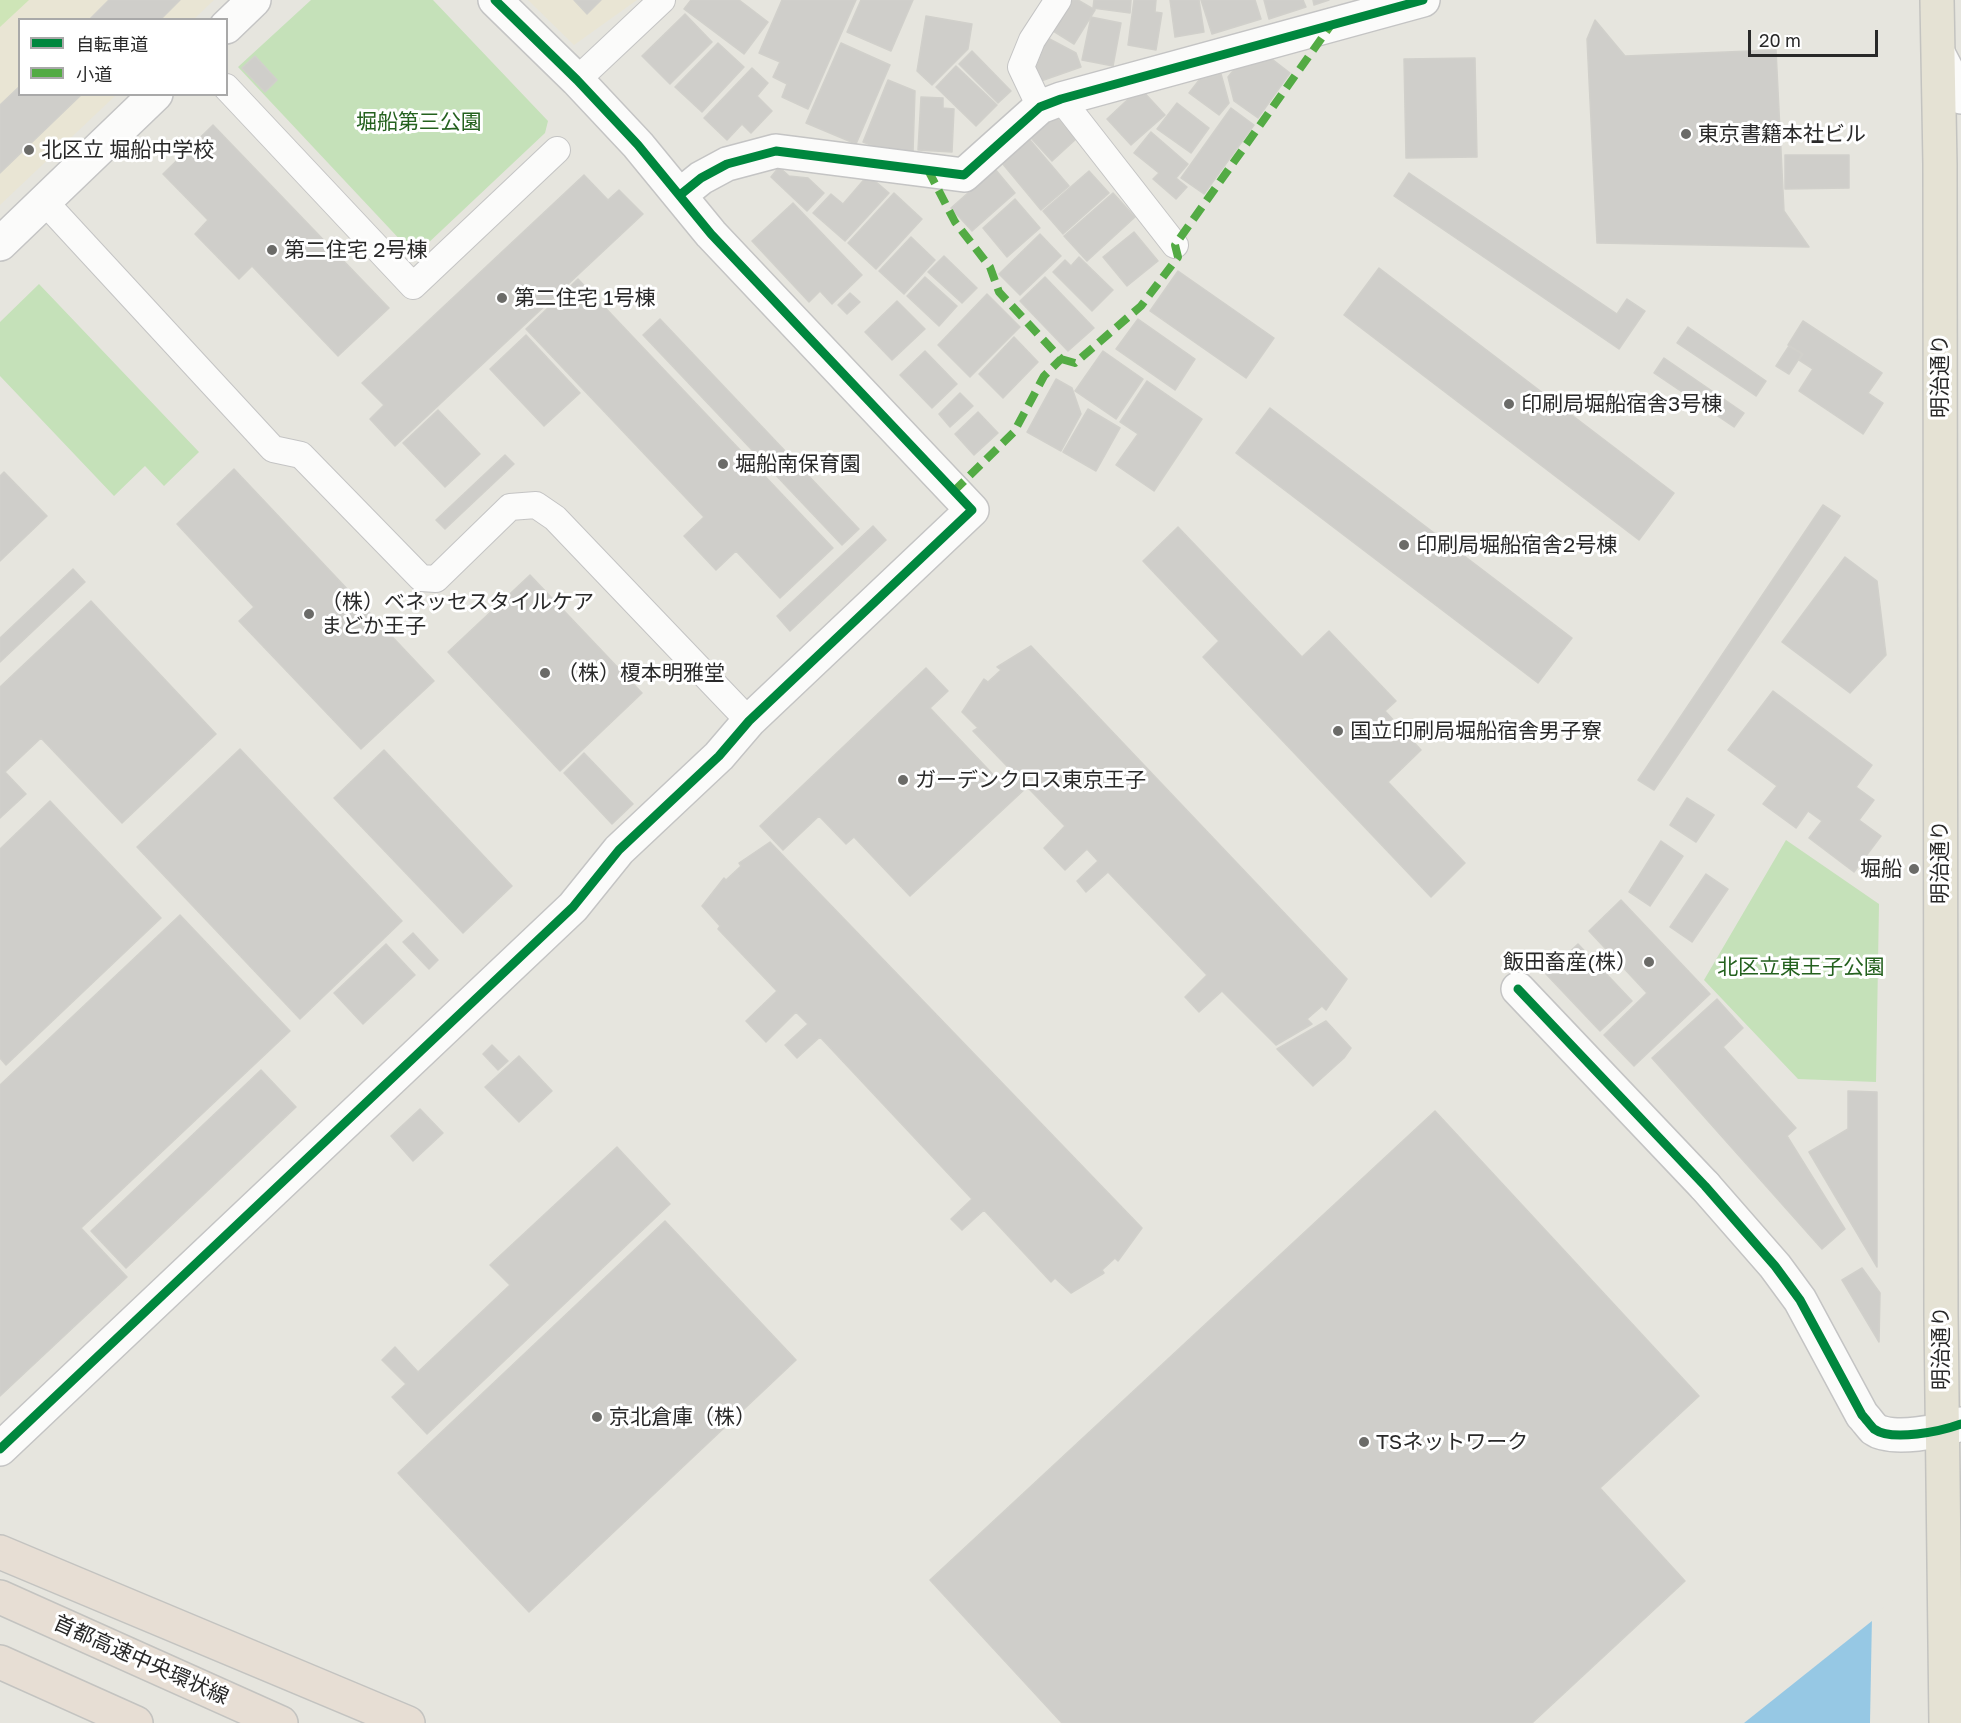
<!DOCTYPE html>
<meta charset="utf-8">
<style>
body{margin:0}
#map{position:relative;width:1961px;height:1723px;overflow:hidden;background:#e6e5de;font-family:"Golos Text","Noto Sans JP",sans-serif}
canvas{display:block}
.legend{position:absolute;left:18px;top:18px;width:210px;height:78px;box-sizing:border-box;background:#fff;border:2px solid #a9a9a9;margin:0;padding:8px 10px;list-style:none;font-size:18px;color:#292929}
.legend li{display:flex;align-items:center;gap:12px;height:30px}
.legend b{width:30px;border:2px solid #a9a9a9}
.scale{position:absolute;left:1748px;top:30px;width:130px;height:27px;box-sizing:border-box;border:3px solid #292929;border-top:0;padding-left:8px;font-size:18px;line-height:21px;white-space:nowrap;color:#292929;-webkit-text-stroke:4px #fff;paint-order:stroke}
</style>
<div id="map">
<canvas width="1961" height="1723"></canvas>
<ul class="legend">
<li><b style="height:8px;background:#00873e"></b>自転車道</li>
<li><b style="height:8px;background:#53ab44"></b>小道</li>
</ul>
<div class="scale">20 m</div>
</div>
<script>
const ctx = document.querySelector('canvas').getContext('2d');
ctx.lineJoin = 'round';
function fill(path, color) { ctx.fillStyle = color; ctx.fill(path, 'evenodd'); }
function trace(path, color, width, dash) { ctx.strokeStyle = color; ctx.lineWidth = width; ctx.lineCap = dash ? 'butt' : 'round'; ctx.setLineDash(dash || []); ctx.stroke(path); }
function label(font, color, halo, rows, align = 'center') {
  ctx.font = font + ' "Golos Text","Noto Sans JP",sans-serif'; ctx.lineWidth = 6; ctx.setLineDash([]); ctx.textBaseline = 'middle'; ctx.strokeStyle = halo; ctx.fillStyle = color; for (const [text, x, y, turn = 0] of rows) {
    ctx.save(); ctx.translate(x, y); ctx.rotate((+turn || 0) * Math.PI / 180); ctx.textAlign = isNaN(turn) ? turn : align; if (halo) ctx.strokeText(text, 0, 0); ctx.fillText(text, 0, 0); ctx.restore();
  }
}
const education = new Path2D(`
 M 0,0 L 214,0 L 194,19 L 20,20 L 20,94 L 116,95 L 0,205 Z
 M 528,0 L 637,0 L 574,45 Z`);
const green = new Path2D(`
 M 311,0 L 433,0 L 548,121 L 545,133 L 425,246 L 405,245 L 238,67 Z
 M 39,284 L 199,452 L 164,486 L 145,466 L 114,496 L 0,376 L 0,322 Z
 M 1786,840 L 1879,904 L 1876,1082 L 1798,1079 L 1704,980 Z`);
const pitch = new Path2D(`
 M 0,0 L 29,0 L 0,27 Z`);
const water = new Path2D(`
 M 1961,1550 L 1960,1723 L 1744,1723 Z`);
const pier = new Path2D(`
 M 1961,1547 L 1961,1723 L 1870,1723 L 1872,1616 Z`);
const building = new Path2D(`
 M 109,0 L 180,0 L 160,20 L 89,20 Z
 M 574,0 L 601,0 L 587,14 Z
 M 691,0 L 739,0 L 768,22 L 744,54 L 684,9 Z
 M 782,0 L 856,0 L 808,109 L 782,97 L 787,84 L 773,77 L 780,62 L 759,53 Z
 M 861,0 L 913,0 L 891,51 L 847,32 Z
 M 1067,0 L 1078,0 L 1095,10 L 1074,44 L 1050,29 Z
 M 1094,0 L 1131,0 L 1130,13 L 1093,8 Z
 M 1134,0 L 1156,0 L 1155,12 L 1162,13 L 1156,50 L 1128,45 Z
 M 1170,0 L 1199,0 L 1204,32 L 1175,37 Z
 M 1201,0 L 1255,0 L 1261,19 L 1212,34 Z
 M 1264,0 L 1303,0 L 1306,7 L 1269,19 Z
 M 1313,0 L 1329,0 L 1314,5 Z
 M 685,14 L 712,42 L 670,84 L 642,56 Z
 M 926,16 L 972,24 L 968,49 L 932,85 L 917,71 Z
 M 1091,17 L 1121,23 L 1113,66 L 1082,60 Z
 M 1595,20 L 1625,56 L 1776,50 L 1784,211 L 1809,247 L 1597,243 L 1587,39 Z
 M 1044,36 L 1076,53 L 1081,67 L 1041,81 L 1033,58 Z
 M 718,43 L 744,67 L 702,112 L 675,87 Z
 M 841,43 L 890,65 L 856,144 L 806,123 Z
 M 972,51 L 1011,91 L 998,103 L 959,64 Z
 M 255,56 L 277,80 L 265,92 L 242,68 Z
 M 1268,56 L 1290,73 L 1258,118 L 1234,101 L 1228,77 L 1241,61 Z
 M 1475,58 L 1477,157 L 1406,158 L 1404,59 Z
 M 956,66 L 997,105 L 976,126 L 936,87 Z
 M 752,68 L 768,83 L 757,96 L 772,111 L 751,133 L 742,124 L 727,140 L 704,118 Z
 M 1221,74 L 1229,103 L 1219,115 L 1189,93 L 1200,79 Z
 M 888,80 L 915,91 L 913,152 L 887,151 L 863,142 Z
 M 20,86 L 20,94 L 82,94 L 0,173 L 0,105 Z
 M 1140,88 L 1165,115 L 1131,145 L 1107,119 Z
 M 921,97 L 943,98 L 943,108 L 954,109 L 952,152 L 918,150 Z
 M 1177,103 L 1209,128 L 1191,153 L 1157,129 Z
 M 1231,108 L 1254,125 L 1204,194 L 1181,178 Z
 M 1056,116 L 1076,139 L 1052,161 L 1030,137 Z
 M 213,125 L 389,308 L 338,356 L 252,266 L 239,279 L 195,234 L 208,220 L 163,174 Z
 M 1151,132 L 1188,164 L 1176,178 L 1187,187 L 1176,199 L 1153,179 L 1159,173 L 1134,153 Z
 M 1030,140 L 1069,186 L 1041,210 L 1002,163 Z
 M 1785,155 L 1849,155 L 1849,188 L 1785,189 Z
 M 779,167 L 789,176 L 808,178 L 824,193 L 807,211 L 771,177 Z
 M 995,169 L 1015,193 L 972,231 L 951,208 Z
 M 1089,171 L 1109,193 L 1063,234 L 1043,211 Z
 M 1409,173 L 1617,314 L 1627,299 L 1645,311 L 1619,349 L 1394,196 Z
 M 584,175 L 608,200 L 619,190 L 643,214 L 395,446 L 370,419 L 384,405 L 362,383 Z
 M 868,175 L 889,193 L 845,241 L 813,213 L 831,194 L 843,204 Z
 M 894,193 L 922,219 L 876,269 L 848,243 Z
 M 1113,193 L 1135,217 L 1087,261 L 1064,236 Z
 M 1015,199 L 1040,228 L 1007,257 L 983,228 Z
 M 793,203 L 862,275 L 832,304 L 820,291 L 809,302 L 752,241 Z
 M 1134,232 L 1158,261 L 1127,286 L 1103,257 Z
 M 1040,234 L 1061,256 L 1020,295 L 999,274 Z
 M 911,237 L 935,260 L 904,294 L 879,271 Z
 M 944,256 L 977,288 L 962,303 L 928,272 Z
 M 1079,257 L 1113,290 L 1092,311 L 1053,272 L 1065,260 L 1071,266 Z
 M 1379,268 L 1674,493 L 1639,540 L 1344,315 Z
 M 1178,271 L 1274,338 L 1246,378 L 1150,311 Z
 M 925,277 L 957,306 L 939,326 L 907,296 Z
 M 1045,277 L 1094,328 L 1068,351 L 1020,301 Z
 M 578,279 L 833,548 L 780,598 L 736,551 L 716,570 L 684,536 L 704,517 L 526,329 Z
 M 850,293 L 860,302 L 847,314 L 838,305 Z
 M 987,294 L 1020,327 L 970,377 L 938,345 Z
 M 897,301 L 925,329 L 892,360 L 865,332 Z
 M 660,319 L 859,529 L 842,545 L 643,335 Z
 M 1138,319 L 1195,359 L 1175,390 L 1116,349 Z
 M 1803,321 L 1882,373 L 1868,393 L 1883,403 L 1863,434 L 1799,391 L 1813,369 L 1799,360 L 1803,354 L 1788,345 Z
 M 1688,327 L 1766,381 L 1756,396 L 1677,343 Z
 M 526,335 L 580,393 L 544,426 L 490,369 Z
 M 1014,337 L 1038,362 L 1003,398 L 979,374 Z
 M 1789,346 L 1802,354 L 1789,374 L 1776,366 Z
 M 925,351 L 957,384 L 932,408 L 900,375 Z
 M 1103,351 L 1143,379 L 1116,419 L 1075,391 Z
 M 1664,358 L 1744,413 L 1734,427 L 1654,373 Z
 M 1056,379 L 1072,388 L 1081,414 L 1061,451 L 1027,432 Z
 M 1147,381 L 1202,419 L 1154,491 L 1116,465 L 1138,434 L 1120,422 Z
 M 960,393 L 973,406 L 950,427 L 939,414 Z
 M 1270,408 L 1572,638 L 1538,683 L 1236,453 Z
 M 1088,409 L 1120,428 L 1096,471 L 1063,452 Z
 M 438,410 L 480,454 L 445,487 L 403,443 Z
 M 978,412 L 998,433 L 974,455 L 955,434 Z
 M 505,455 L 514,464 L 445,529 L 436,520 Z
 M 234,469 L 434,681 L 361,749 L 239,621 L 254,607 L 177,524 Z
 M 4,472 L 47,516 L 0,561 L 0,476 Z
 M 1823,505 L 1840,516 L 1654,790 L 1638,780 Z
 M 873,526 L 886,540 L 790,631 L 777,616 Z
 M 1178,527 L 1302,657 L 1329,631 L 1396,701 L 1385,711 L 1421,750 L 1388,782 L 1465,863 L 1431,897 L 1203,657 L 1219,641 L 1143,561 Z
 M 1845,557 L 1877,581 L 1886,655 L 1850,693 L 1782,642 Z
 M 73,569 L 85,582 L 0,662 L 0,638 Z
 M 530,575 L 642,693 L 560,771 L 448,652 Z
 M 91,601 L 216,734 L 122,823 L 41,738 L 5,772 L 26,794 L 0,818 L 0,687 Z
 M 1031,646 L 1347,979 L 1326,1010 L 1322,1006 L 1307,1019 L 1312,1024 L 1276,1045 L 1222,991 L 1199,1012 L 1185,997 L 1207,975 L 1108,872 L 1086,892 L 1077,881 L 1098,861 L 1087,849 L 1065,870 L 1044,848 L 1065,826 L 973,731 L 978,728 L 962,712 L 984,679 L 988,682 L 1001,670 L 997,667 Z
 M 926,668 L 948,691 L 930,708 L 1003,785 L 1013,775 L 1026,788 L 910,896 L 854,837 L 846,844 L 819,816 L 783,850 L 760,826 Z
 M 1773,691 L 1872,765 L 1856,787 L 1874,800 L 1859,820 L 1881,836 L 1854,872 L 1809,838 L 1822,821 L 1808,811 L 1796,828 L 1763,804 L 1777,786 L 1728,750 Z
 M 240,749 L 402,921 L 300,1019 L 137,847 Z
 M 384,750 L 512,886 L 463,933 L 334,798 Z
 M 584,753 L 633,804 L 612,824 L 564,773 Z
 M 1687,798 L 1714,815 L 1696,842 L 1670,825 Z
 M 50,801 L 161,918 L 6,1065 L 0,1058 L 0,849 Z
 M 1661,841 L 1683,856 L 1650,906 L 1629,892 Z
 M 770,842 L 1142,1228 L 1118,1261 L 1115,1258 L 1102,1270 L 1104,1273 L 1071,1293 L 1055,1278 L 1051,1282 L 984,1210 L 962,1230 L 951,1219 L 972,1199 L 820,1037 L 797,1058 L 785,1045 L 808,1024 L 796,1012 L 766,1042 L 746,1021 L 777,991 L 718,929 L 720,926 L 702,906 L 724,878 L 726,880 L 741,866 L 739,863 Z
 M 1706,874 L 1728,889 L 1692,942 L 1670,927 Z
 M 1621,900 L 1710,994 L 1634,1066 L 1604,1035 L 1647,993 L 1589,931 Z
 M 180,915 L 290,1031 L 81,1228 L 127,1277 L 0,1396 L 0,1085 Z
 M 413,933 L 438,960 L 429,969 L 403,942 Z
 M 386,944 L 415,975 L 363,1024 L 334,993 Z
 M 1578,944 L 1632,1001 L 1600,1031 L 1546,974 Z
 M 1717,999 L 1743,1028 L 1723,1047 L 1796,1128 L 1787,1136 L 1845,1229 L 1822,1249 L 1652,1058 Z
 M 1326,1021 L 1351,1048 L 1344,1058 L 1313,1086 L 1277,1049 Z
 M 492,1045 L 508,1061 L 498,1070 L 483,1054 Z
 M 519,1056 L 552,1091 L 519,1122 L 485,1087 Z
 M 261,1070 L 296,1107 L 126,1268 L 91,1231 Z
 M 1848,1091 L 1877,1092 L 1877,1267 L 1809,1152 L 1848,1129 Z
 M 420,1109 L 443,1133 L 413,1161 L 391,1136 Z
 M 1435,1111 L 1699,1396 L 1600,1488 L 1685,1581 L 1532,1723 L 1062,1723 L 930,1580 Z
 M 617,1147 L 670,1204 L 427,1434 L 392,1397 L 406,1384 L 382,1360 L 395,1347 L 418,1372 L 510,1285 L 490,1265 Z
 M 665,1221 L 796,1360 L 529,1612 L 398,1473 Z
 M 1862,1268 L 1880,1293 L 1879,1342 L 1842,1280 Z`);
const lane = new Path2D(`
 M 577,80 L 662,0
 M 226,87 L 413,286 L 557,150
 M 1061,99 L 1175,245
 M 1040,107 L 1021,67 L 1032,40 L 1058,0
 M 44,201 L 273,449 L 301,455 L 421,578 L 436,579 L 510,507 L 536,505 L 555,518 L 749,721`);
const street = new Path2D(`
 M 226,27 L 254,0
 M 1939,55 L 1961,97
 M 680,195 L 701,178 L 727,164 L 776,151 L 964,175 L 1040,107 L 1061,99 L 1423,0
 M 0,244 L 156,94
 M 1518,989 L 1705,1186
 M 0,1449 L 573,907 L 619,850 L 719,756 L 749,721 L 972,510 L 711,234 L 638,145 L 577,80 L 495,0`);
const secondary = new Path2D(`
 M 1705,1186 L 1775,1266 L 1800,1300 L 1862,1415 C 1866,1419 1870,1425 1874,1429 C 1892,1442 1942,1431 1961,1424`);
const primary = new Path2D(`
 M 1937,0 L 1940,164 L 1941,1316 L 1946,1723`);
const highway = new Path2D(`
 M 0,1552 L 408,1723
 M 0,1597 L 281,1723
 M 0,1662 L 136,1723`);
const quiet = new Path2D(`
 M 928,170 L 955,222 L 990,267 L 999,292 L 1061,359 L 1044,376 L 1014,432 L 954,491
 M 1061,359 L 1075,363 L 1141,306 L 1178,257 L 1175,245 L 1331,25`);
const cycleway = new Path2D(`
 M 680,195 L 701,178 L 727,164 L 776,151 L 964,175 L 1040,107 L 1061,99 L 1423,0
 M 1518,989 L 1705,1186 L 1775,1266 L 1800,1300 L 1862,1415 C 1866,1419 1870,1425 1874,1429 C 1892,1442 1942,1431 1961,1424
 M 0,1449 L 573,907 L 619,850 L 719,756 L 749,721 L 972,510 L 711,234 L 638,145 L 577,80 L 495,0`);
const markers = [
 [1686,134,6,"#6b6b68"],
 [29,150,6,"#6b6b68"],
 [272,250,6,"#6b6b68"],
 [502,298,6,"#6b6b68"],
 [1509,404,6,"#6b6b68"],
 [723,464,6,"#6b6b68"],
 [1404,545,6,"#6b6b68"],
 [309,614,6,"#6b6b68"],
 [545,673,6,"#6b6b68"],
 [1338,731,6,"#6b6b68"],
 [903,780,6,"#6b6b68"],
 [1914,869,6,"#6b6b68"],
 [1649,962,6,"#6b6b68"],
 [597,1417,6,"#6b6b68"],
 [1364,1442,6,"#6b6b68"]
];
const parkNames = [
 ["堀船第三公園",419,122],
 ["北区立東王子公園",1801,967]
];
const poiNames = [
 ["東京書籍本社ビル",1698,134],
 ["北区立 堀船中学校",41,150],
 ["第二住宅 2号棟",284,250],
 ["第二住宅 1号棟",514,298],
 ["印刷局堀船宿舎3号棟",1521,404],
 ["堀船南保育園",735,464],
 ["印刷局堀船宿舎2号棟",1416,545],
 ["（株）ベネッセスタイルケア",321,602],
 ["まどか王子",321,626],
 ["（株）榎本明雅堂",557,673],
 ["国立印刷局堀船宿舎男子寮",1350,731],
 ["ガーデンクロス東京王子",915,780],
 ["堀船",1902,869,"right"],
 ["飯田畜産(株）",1637,962,"right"],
 ["京北倉庫（株）",609,1417],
 ["TSネットワーク",1376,1442]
];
const streetNames = [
 ["明治通り",1940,376,-90],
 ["明治通り",1940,862,-90],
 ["明治通り",1941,1348,-90],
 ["首都高速中央環状線",141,1660,24]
];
fill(education, '#e9e5d4');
fill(green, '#c5e1b9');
fill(pitch, '#cee5b7');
fill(water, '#96c8e4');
fill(pier, '#e6e5de');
fill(building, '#cfceca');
trace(building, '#d1d0cb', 1.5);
trace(lane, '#c4c4c4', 28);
trace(street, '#c4c4c4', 36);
trace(secondary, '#c4c4c4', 36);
trace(primary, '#c3c3c0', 36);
trace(highway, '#c3c3c0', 36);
trace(lane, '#fbfbfa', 26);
trace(street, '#fbfbfa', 33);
trace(secondary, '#fbfbfa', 33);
trace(primary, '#e5e2d4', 33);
trace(highway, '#e7ded4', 33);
trace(quiet, '#53ab44', 8, [15, 8]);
trace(cycleway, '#00873e', 9);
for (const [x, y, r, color] of markers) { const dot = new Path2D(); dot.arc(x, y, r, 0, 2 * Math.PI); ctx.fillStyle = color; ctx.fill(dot); trace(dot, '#fff', 2); }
label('21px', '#24611e', '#fff', parkNames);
label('21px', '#292929', '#fff', poiNames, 'left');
label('21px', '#292929', '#fff', streetNames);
</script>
